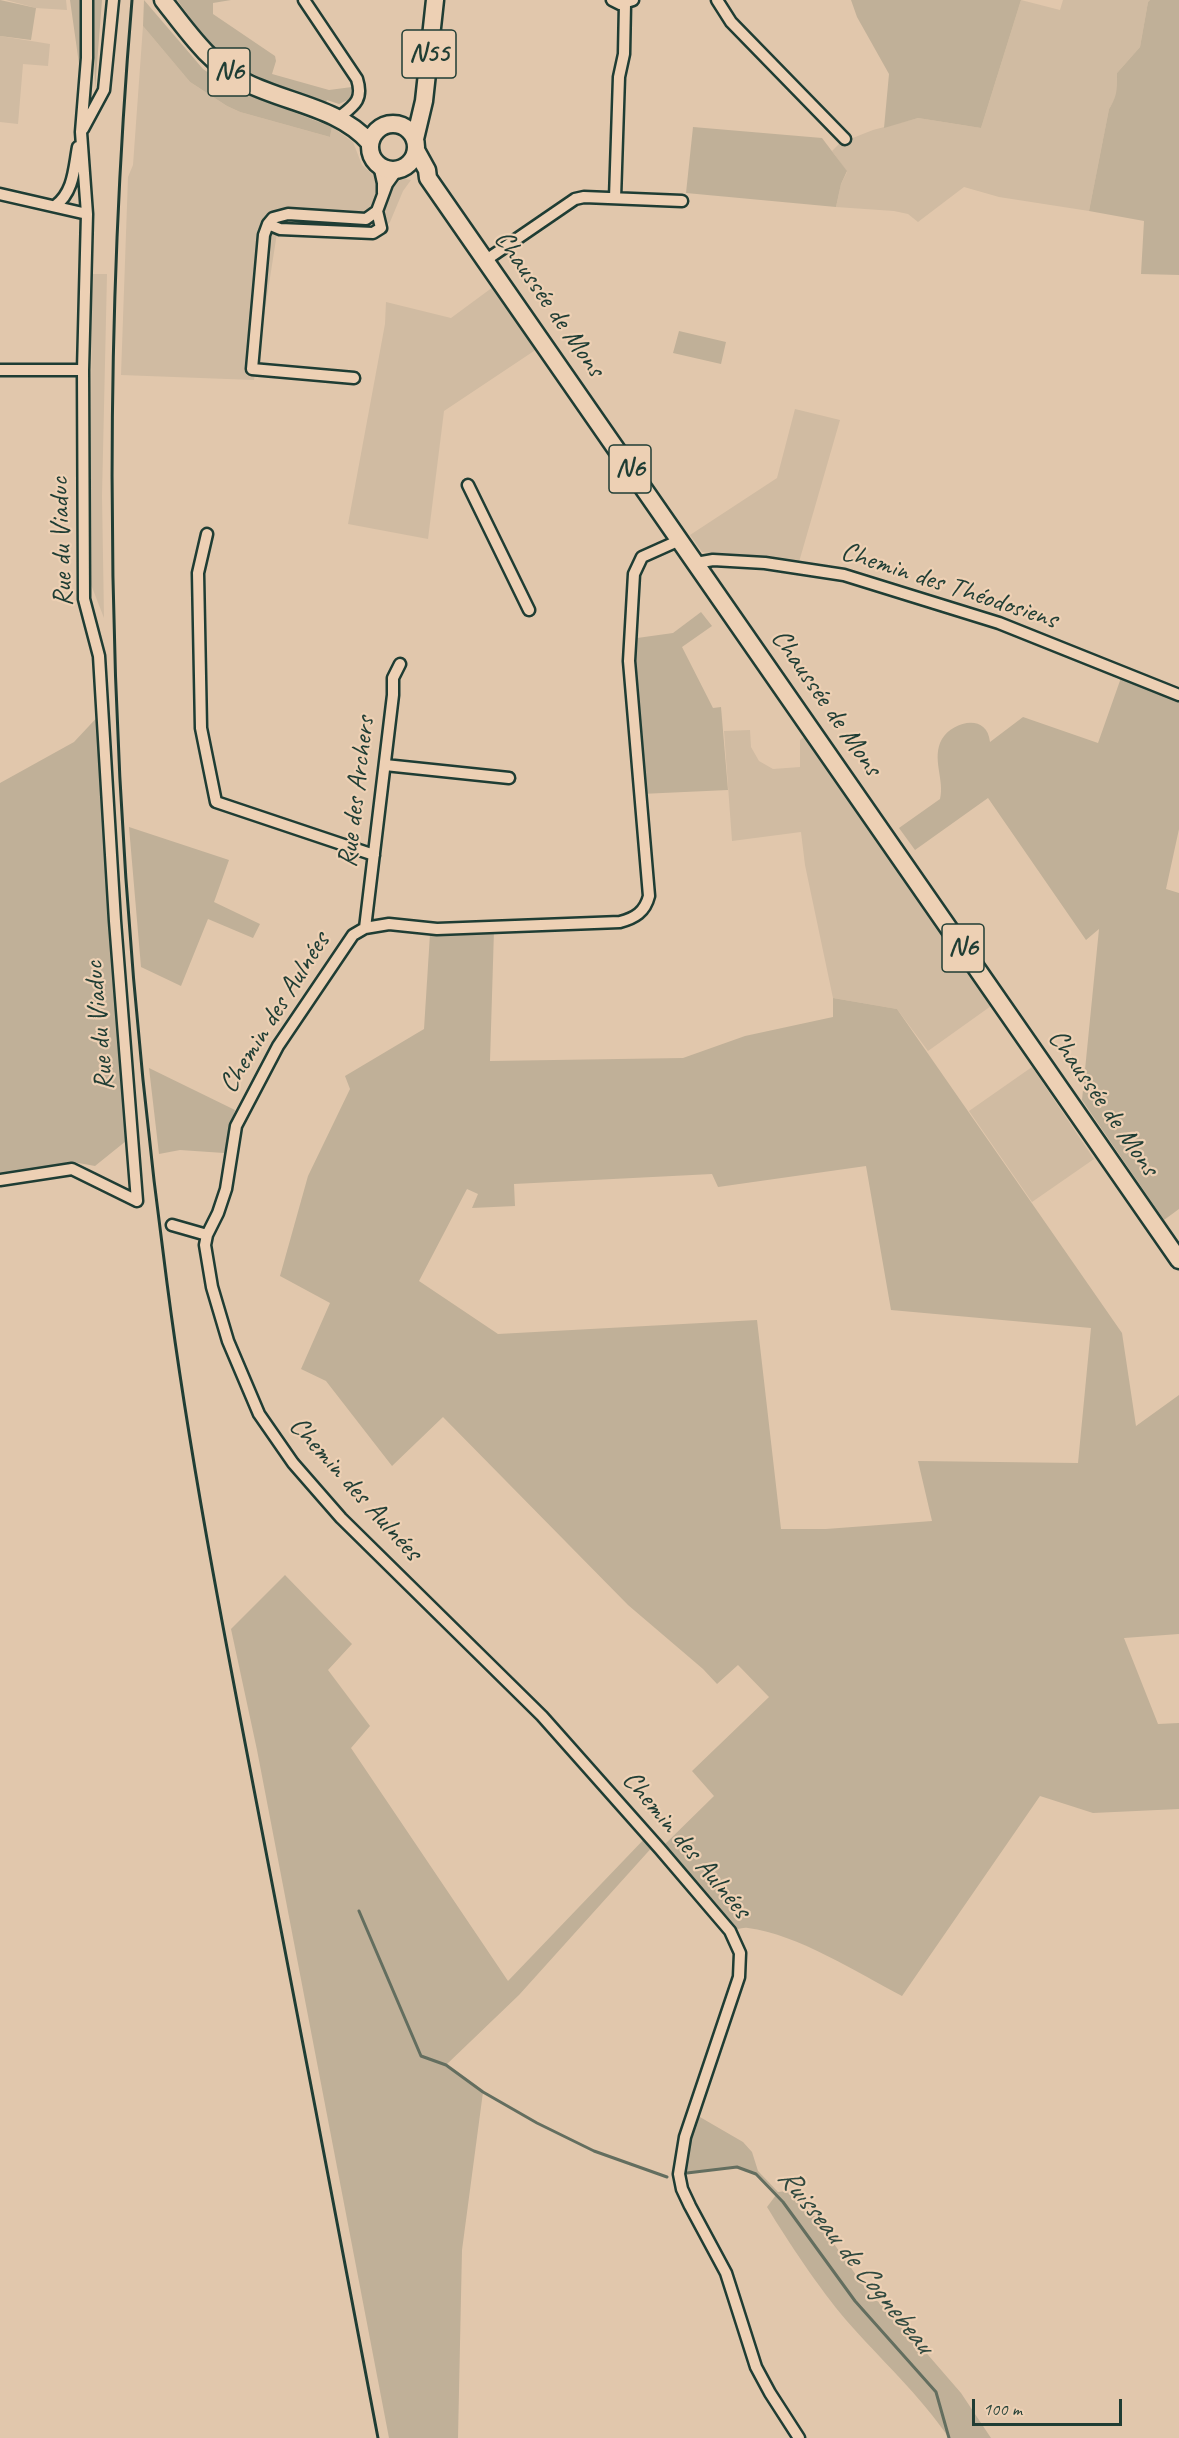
<!DOCTYPE html>
<meta charset="utf-8">
<style>
body{margin:0}
#map{position:relative;width:1179px;height:2438px;overflow:hidden;background:#e1c7ac;font-family:Caveat,sans-serif}
canvas{display:block}
.scale{position:absolute;left:972px;top:2399px;width:150px;height:27px;box-sizing:border-box;border:3px solid #1f3d34;border-top:0;padding-left:8px;font-size:18px;line-height:21px;white-space:nowrap;color:#1f3d34;-webkit-text-stroke:4px #edd0b4;paint-order:stroke}
</style>
<div id="map">
<canvas width="1179" height="2438"></canvas>
<div class="scale">100 m</div>
</div>
<script>
const ctx = document.querySelector('canvas').getContext('2d');
ctx.lineJoin = 'round';
function fill(path, color) { ctx.fillStyle = color; ctx.fill(path, 'evenodd'); }
function trace(path, color, width, dash) { ctx.strokeStyle = color; ctx.lineWidth = width; ctx.lineCap = dash ? 'butt' : 'round'; ctx.setLineDash(dash || []); ctx.stroke(path); }
function label(font, color, halo, rows, align = 'center') {
  ctx.font = font + ' Caveat,sans-serif'; ctx.lineWidth = 4.5; ctx.setLineDash([]); ctx.textBaseline = 'middle'; ctx.strokeStyle = halo; ctx.fillStyle = color; for (const [text, x, y, turn = 0] of rows) {
    ctx.save(); ctx.translate(x, y); ctx.rotate((+turn || 0) * Math.PI / 180); ctx.textAlign = isNaN(turn) ? turn : align; if (halo) ctx.strokeText(text, 0, 0); ctx.fillText(text, 0, 0); ctx.restore();
  }
}
const built = new Path2D(`
 M 6,0 L 66,0 L 67,10 L 36,8 Z
 M 1021,0 L 1060,10 L 1063,0 L 1150,0 L 1148,2 L 1140,47 L 1117,73 L 1119,86 L 1116,97 L 1109,109 L 1089,211 L 999,197 L 964,187 L 918,222 L 908,214 L 894,211 L 836,207 L 841,184 L 847,172 L 832,151 L 840,143 L 873,130 L 918,118 L 981,128 Z
 M 143,26 L 190,82 L 227,106 L 240,112 L 330,137 L 332,127 L 353,142 L 362,165 L 379,180 L 392,183 L 401,178 L 411,180 L 403,191 L 390,222 L 380,233 L 369,237 L 260,227 L 277,233 L 254,380 L 121,375 L 128,177 L 133,165 Z
 M 0,36 L 50,44 L 48,66 L 23,64 L 18,124 L 0,122 Z
 M 92,274 L 107,274 L 102,496 L 104,618 L 90,582 Z
 M 493,287 L 537,349 L 444,411 L 428,539 L 348,524 L 385,324 L 386,302 L 451,318 Z
 M 795,409 L 840,420 L 799,562 L 702,552 L 690,535 L 777,478 Z
 M 750,730 L 751,747 L 759,761 L 773,769 L 800,767 L 800,740 L 804,737 L 991,1006 L 928,1051 L 897,1009 L 833,998 L 805,865 L 801,832 L 732,841 L 724,731 Z
 M 1032,1067 L 1094,1159 L 1032,1202 L 969,1111 Z`);
const green = new Path2D(`
 M 0,0 L 36,8 L 31,40 L 0,36 Z
 M 70,0 L 80,0 L 81,78 Z
 M 93,0 L 102,0 L 95,90 Z
 M 144,0 L 203,69 L 231,88 L 332,127 L 330,137 L 240,112 L 227,106 L 190,82 L 143,26 Z
 M 177,0 L 231,0 L 213,3 L 213,14 L 275,56 L 276,61 L 272,74 L 329,90 L 352,87 L 350,99 L 339,104 L 327,100 L 326,103 C 294,91 256,80 229,59 C 208,44 193,21 177,0 Z
 M 851,0 L 1021,0 L 981,128 L 918,118 L 884,128 L 889,74 L 857,17 Z
 M 1150,0 L 1179,0 L 1179,275 L 1141,274 L 1144,221 L 1089,211 L 1109,109 C 1118,95 1117,88 1117,73 L 1140,47 L 1148,2 Z
 M 693,127 L 822,138 L 847,171 L 841,184 L 836,207 L 686,193 Z
 M 679,331 L 726,342 L 721,364 L 673,353 Z
 M 701,612 L 712,626 L 682,647 L 713,708 L 721,707 L 728,790 L 641,794 L 630,639 L 673,633 Z
 M 1122,675 L 1179,700 L 1179,829 L 1166,889 L 1179,893 L 1179,1209 L 1164,1220 L 1082,1100 L 1099,929 L 1086,940 L 988,798 L 915,850 L 899,828 L 940,799 C 945,780 931,758 942,739 C 952,722 987,712 990,742 L 1023,717 L 1098,743 Z
 M 103,711 L 126,1141 L 95,1166 L 73,1162 L 0,1175 L 0,783 L 74,742 Z
 M 129,827 L 229,860 L 214,902 L 260,924 L 253,938 L 208,919 L 181,986 L 141,967 Z
 M 494,930 L 490,1061 L 683,1058 L 745,1036 L 833,1017 L 833,998 L 897,1009 L 1122,1333 L 1136,1426 L 1179,1395 L 1179,1634 L 1124,1638 L 1158,1724 L 1179,1723 L 1179,1809 L 1093,1813 L 1040,1796 L 902,1996 C 858,1973 797,1934 748,1928 C 742,1927 736,1930 730,1931 L 660,1849 L 714,1796 L 692,1771 L 769,1697 L 738,1665 L 717,1684 L 703,1669 L 628,1605 L 443,1417 L 392,1466 L 326,1381 L 301,1369 L 330,1303 L 280,1276 L 308,1176 L 350,1089 L 345,1076 L 424,1029 L 430,934 ZM 866,1166 L 891,1310 L 1091,1328 L 1078,1463 L 918,1461 L 932,1521 L 826,1529 L 781,1529 L 757,1320 L 498,1334 L 419,1281 L 467,1189 L 478,1194 L 472,1208 L 515,1206 L 514,1184 L 712,1174 L 718,1187 Z
 M 149,1068 L 235,1110 L 224,1153 L 180,1150 L 159,1154 Z
 M 285,1575 L 352,1644 L 328,1670 L 370,1726 L 351,1748 L 508,1981 L 648,1835 L 655,1844 L 519,1995 L 446,2065 L 483,2092 L 462,2250 L 458,2438 L 389,2438 L 257,1750 L 231,1629 Z
 M 693,2113 L 743,2142 L 752,2152 L 758,2171 L 778,2192 L 796,2190 L 868,2292 L 903,2326 L 961,2393 L 991,2438 L 949,2438 C 920,2395 880,2359 846,2320 C 819,2288 789,2243 767,2207 L 776,2195 L 757,2174 L 737,2167 L 679,2174 Z`);
const stream = new Path2D(`
 M 359,1911 L 421,2056 L 446,2065 L 483,2092 L 537,2123 L 594,2151 L 667,2177
 M 687,2173 L 737,2167 L 756,2174 L 783,2202 L 855,2301 L 936,2392 L 949,2438`);
const street = new Path2D(`
 M 304,0 L 357,79 C 364,101 353,106 337,119
 M 612,0 L 620,4 L 633,0
 M 717,0 L 731,22 L 845,139
 M 83,129 L 104,90 L 113,0
 M 379,165 L 383,183 L 383,193
 M 0,194 L 87,214
 M 615,198 L 619,77 L 624,54 L 625,4
 M 55,206 C 74,192 74,168 78,147
 M 268,224 L 280,229 L 373,233 L 381,228 L 377,211
 M 486,260 L 575,199 L 584,197 L 682,201
 M 0,370 L 83,370
 M 354,378 L 252,369 L 264,235 L 268,224 L 273,218 L 288,214 L 366,219 L 377,211 L 387,184 L 397,170
 M 468,485 L 529,610
 M 207,534 L 198,573 L 201,728 L 216,802 L 374,855
 M 680,540 L 642,557 L 634,574 L 629,661 L 649,896 C 645,912 635,918 620,922 L 437,929 L 389,924 L 365,928 L 353,935 L 278,1046 L 236,1126 L 226,1189 L 218,1213 L 207,1235 L 205,1245 L 212,1287 L 228,1341 L 259,1414 L 293,1463 L 341,1518 L 542,1716 L 660,1849 L 730,1931 L 740,1953 L 739,1977 L 685,2137 L 679,2174 L 682,2189 L 690,2206 L 726,2273 L 756,2367 L 770,2393 L 799,2438
 M 696,563 L 713,560 L 765,563 L 844,575 L 999,623 L 1179,695
 M 385,765 L 509,778
 M 365,928 L 393,695 L 393,678 L 400,664
 M 0,1180 L 72,1169 L 137,1201 L 115,921 L 99,656 L 84,599 L 83,370 L 87,214 L 81,132 L 87,58 L 87,0
 M 172,1225 L 207,1235`);
const primary = new Path2D(`
 M 163,0 C 188,32 210,65 247,83 C 287,103 340,108 370,143
 M370 147a23 23 0 1 1 46 0a23 23 0 1 1-46 0Z
 M 415,139 L 424,101 L 435,0
 M 416,150 L 427,170 L 428,178 L 1179,1260`);
const rail = new Path2D(`
 M 132,0 C 96,427 110,859 167,1283 C 191,1467 227,1649 262,1831 C 301,2033 340,2236 378,2438`);
const shields = [
 [429,54,54],
 [229,72,42],
 [630,469,42],
 [963,948,42]
];
const shieldNames = [
 ["N55",429,54],
 ["N6",229,72],
 ["N6",630,469],
 ["N6",963,948]
];
const streetNames = [
 ["Chaussée de Mons",549,304,55],
 ["Rue du Viaduc",62,542,-92],
 ["Chemin des Théodosiens",949,586,18],
 ["Chaussée de Mons",826,703,55],
 ["Rue des Archers",357,792,-83],
 ["Chemin des Aulnées",275,1013,-58],
 ["Rue du Viaduc",100,1026,-95],
 ["Chaussée de Mons",1103,1103,55],
 ["Chemin des Aulnées",355,1489,48],
 ["Chemin des Aulnées",686,1845,50]
];
const waterNames = [
 ["Ruisseau de Cognebeau",855,2261,51]
];
fill(built, '#d0bba2');
fill(green, '#c0b098');
trace(stream, '#636e5f', 3);
trace(street, '#1f3d34', 15);
trace(primary, '#1f3d34', 21);
trace(street, '#edd0b4', 10);
trace(primary, '#edd0b4', 16);
trace(rail, '#1f3d34', 3);
for (const [x, y, w] of shields) { const box = new Path2D(); box.roundRect(x - w / 2, y - 24, w, 48, 4.5); ctx.fillStyle = '#edd0b4'; ctx.fill(box); trace(box, '#1f3d34', 1.5); }
label('bold 27px', '#1f3d34', null, shieldNames);
label('28px', '#1f3d34', '#edd0b4', streetNames);
label('italic 30px', '#30493f', '#edd0b4', waterNames);
</script>
